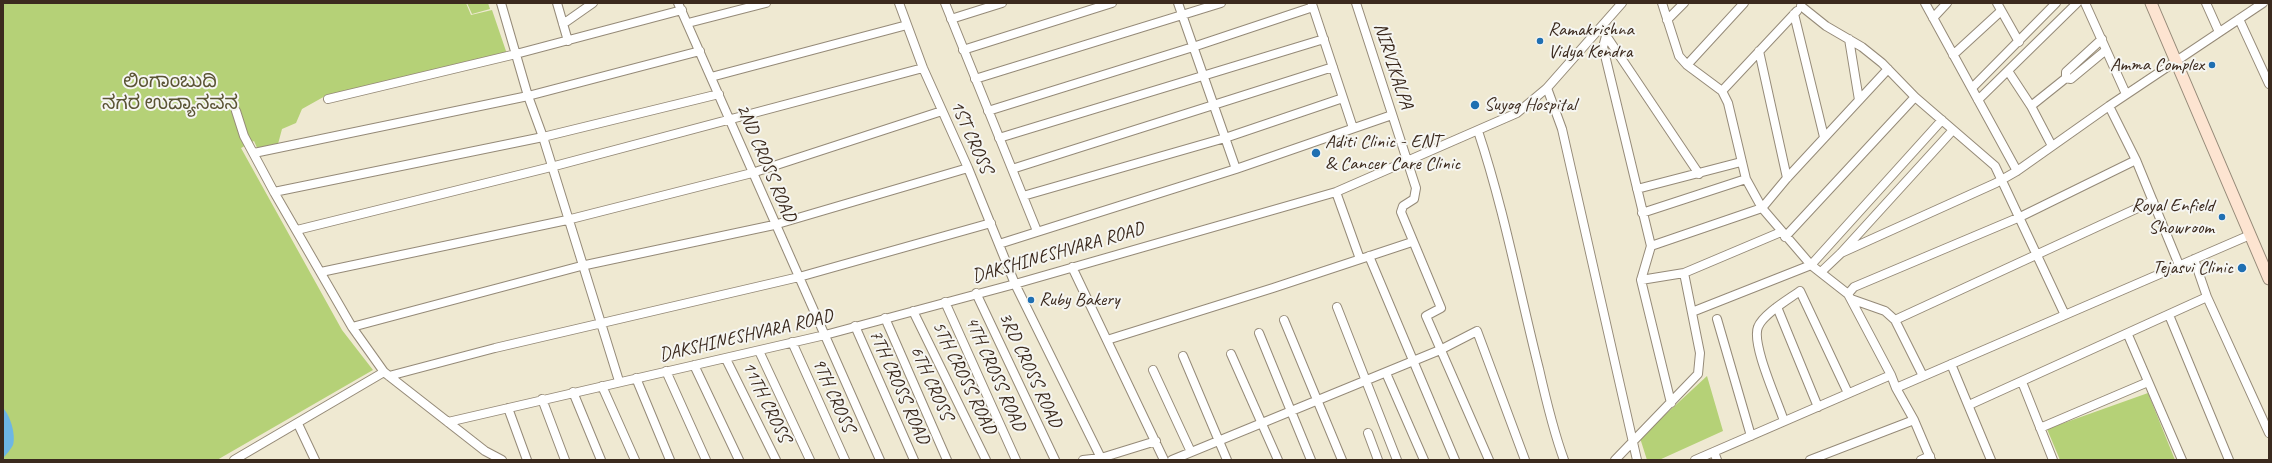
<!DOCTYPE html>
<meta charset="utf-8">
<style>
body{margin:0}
#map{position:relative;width:2272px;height:463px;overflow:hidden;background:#efe9d2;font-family:Caveat,sans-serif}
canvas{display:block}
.frame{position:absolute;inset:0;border:4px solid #3b2a1e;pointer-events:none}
</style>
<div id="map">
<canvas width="2272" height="463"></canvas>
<div class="frame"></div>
</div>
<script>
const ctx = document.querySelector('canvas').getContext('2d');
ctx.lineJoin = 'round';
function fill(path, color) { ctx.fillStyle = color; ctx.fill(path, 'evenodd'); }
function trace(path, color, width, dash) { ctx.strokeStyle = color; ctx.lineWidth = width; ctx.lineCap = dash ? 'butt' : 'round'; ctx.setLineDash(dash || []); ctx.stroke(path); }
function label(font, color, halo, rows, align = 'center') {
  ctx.font = font + ' Caveat,"Noto Sans Kannada",sans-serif'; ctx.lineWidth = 4; ctx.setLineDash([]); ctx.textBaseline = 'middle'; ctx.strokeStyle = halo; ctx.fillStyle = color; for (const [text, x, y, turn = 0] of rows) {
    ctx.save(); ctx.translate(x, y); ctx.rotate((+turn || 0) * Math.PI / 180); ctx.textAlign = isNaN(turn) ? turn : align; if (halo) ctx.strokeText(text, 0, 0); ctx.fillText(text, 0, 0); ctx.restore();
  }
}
const green = new Path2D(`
 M 3,3 L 466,3 L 471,15 L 492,10 L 507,54 L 327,95 L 302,109 L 296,123 L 282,129 L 278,144 L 258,150 L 254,141 L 241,148 L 342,330 L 373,370 L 217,460 L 3,460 Z
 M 467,3 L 488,3 L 490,9 L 472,14 Z
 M 1707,376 L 1723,431 L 1659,460 L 1647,460 L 1640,438 Z
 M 2148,393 L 2175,460 L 2060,460 L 2047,429 Z`);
const water = new Path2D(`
 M 3,408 C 10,415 16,434 13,445 C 11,449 6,455 3,458 Z`);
const street = new Path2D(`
 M 501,3 L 528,96 L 543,137 L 619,381
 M 557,3 L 568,41
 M 678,3 L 880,460
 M 899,3 L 923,68 L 968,168 L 1015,284 L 1102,460
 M 945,3 L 1037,231
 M 1178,3 L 1236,169
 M 1356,3 L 1416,188 L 1414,199 L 1403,206 L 1401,212 L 1441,308 L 1426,316 L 1489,460
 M 1662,3 L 1679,56 L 1687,65 L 1722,91 L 1728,103 L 1746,179 L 1762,208 L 1811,265 L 1848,294 L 1891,375
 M 1925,3 L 2017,171
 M 1997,3 L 2019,42
 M 2085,3 L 2126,94
 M 2206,3 L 2219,32
 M 1312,4 L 1353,128
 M 1801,6 L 1826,26 L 1862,47 L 1882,63 L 1915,97 L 1995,166 L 2065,315
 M 1794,14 L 1824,137
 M 1933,18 L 1947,3
 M 951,19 L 1002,3
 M 2239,19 L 2269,84
 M 1667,20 L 1684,3
 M 688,23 L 766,3
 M 563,24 L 593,3
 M 1605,34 L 1699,174
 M 1606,36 L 1603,47 L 1651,246 L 1641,280 L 1671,403
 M 1849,39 L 1859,100
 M 963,50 L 1112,3
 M 1759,51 L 1787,178
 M 1953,55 L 2001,11
 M 1687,65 L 1744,3
 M 2008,71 L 2031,106 L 2052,146
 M 711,77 L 907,25
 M 2066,78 L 2066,72 L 2102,39
 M 975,79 L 1221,3
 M 1547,88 L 1562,129 L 1637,460
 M 1972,88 L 2056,3
 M 1722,91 L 1797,11
 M 328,99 L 516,54 L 682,10
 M 1978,100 L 2077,3
 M 2031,106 L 2066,78 L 2071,79 L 2106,50
 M 2109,106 L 2136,160 L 2179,265
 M 236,111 L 244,136 L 274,192 L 352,327 L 384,372 L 485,451 L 502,460
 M 988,111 L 1193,47 L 1313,7
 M 1478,131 C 1504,209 1519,290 1539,369 C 1546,400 1553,430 1564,460
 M 999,138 L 1324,39
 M 254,153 L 528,96 L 700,51
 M 1012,169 L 1333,67
 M 1637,189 L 1741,162
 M 274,192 L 543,137 L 719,94
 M 1336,192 L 1360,259
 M 1023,196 L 1225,138 L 1343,98
 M 1642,213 L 1746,179
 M 297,230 L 551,167 L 923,68
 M 1785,237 L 1915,97
 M 999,244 L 1236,169 L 1392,115
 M 1651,246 L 1762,208 L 1787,178 L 1888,69
 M 1841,253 L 1996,183 L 2017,171 L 2109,106 L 2263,3
 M 1369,256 L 1455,460
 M 2194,259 L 2207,297 L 2269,433
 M 1072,267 L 1164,460
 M 321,272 L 567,220 L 752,173 L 942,111
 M 1821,272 L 1841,253 L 1953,130
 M 1641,280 L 1684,273 L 1781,232
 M 976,293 L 1055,460
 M 1848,294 L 1854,287 L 2020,217 L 2136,160
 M 1851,299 L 1885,311 L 1895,320 L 1923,376
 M 945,302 L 1016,460
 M 1337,307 L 1397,460
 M 1777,307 L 1818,407
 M 913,311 L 986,460
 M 1692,312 L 1811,265 L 1942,120
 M 2169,315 L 2229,460
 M 885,318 L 947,460
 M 1717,319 L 1751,436
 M 1284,320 L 1342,460
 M 1895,320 L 2153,201
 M 855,326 L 914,460
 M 352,327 L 581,266 L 774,225 L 968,168
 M 1259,333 L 1311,460
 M 2128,335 L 2182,460
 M 1107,340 L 1273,288 L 1412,242
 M 792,342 L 845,460
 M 759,351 L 810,460
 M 1231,354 L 1278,460
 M 1183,356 L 1227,460
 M 726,359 L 776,460
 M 1951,364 L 1991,460
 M 694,365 L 739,460
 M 1153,370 L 1191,452
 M 666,371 L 706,460
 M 1386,373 L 1424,460
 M 389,376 L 495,348 L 799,277 L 991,223
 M 636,378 L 670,460
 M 2022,382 L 2053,460
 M 602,386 L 635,460
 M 1896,388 L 1914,420 L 1931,460
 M 573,392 L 601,460
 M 542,399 L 565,460
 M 1969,405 L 2207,297
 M 508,408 L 527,460
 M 1784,421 C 1778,402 1751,344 1758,327 C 1763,314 1789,299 1800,291 L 1848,393
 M 448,422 L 825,335 L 1015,284 L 1336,192 L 1517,113 L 1547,88 L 1622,3
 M 298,424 L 315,460
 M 2040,428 L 2148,382
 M 1368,433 L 1378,460
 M 1714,452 L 1717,460
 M 234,460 L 384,372
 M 1083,460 L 1101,458 L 1156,441
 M 1172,460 L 1440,350 L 1477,331 L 1525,460
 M 1615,460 L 1698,374 L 1700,353 L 1684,273
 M 1695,460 L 1891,375 L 1896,388 L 2250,235
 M 1810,460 L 1914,420
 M 1921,460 L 1930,456`);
const secondary = new Path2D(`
 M 2151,3 L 2269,279`);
const markers = [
 [1540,41,4,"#1f6fb2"],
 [2212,65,4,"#1f6fb2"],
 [1475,105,5,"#1f6fb2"],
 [1316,153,5,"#1f6fb2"],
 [2222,217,4,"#1f6fb2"],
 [2242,268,5,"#1f6fb2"],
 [1031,300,4,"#1f6fb2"]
];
const poiNames = [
 ["Ramakrishna",1548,30],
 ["Vidya Kendra",1548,52],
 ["Amma Complex",2204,65,"right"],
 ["Suyog Hospital",1484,105],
 ["Aditi Clinic - ENT",1325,142],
 ["& Cancer Care Clinic",1325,164],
 ["Royal Enfield",2214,206,"right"],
 ["Showroom",2214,228,"right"],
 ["Tejasvi Clinic",2233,268,"right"],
 ["Ruby Bakery",1039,300]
];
const streetNames = [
 ["NIRVIKALPA",1393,66,72],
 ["1ST CROSS",971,137,66],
 ["2ND CROSS ROAD",766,163,67],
 ["DAKSHINESHVARA ROAD",1058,253,-16],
 ["DAKSHINESHVARA ROAD",746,336,-13],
 ["3RD CROSS ROAD",1030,370,65],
 ["4TH CROSS ROAD",995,374,66],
 ["5TH CROSS ROAD",964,378,64],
 ["6TH CROSS",931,383,66],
 ["7TH CROSS ROAD",899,387,66],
 ["9TH CROSS",833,395,66],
 ["11TH CROSS",766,402,64]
];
const parkNames = [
 ["ಲಿಂಗಾಂಬುದಿ",170,82],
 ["ನಗರ ಉದ್ಯಾನವನ",170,104]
];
fill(green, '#b5d177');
fill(water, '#6db6e5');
trace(street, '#958a78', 10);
trace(secondary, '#958a78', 13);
trace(street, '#fff', 8);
trace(secondary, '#fde4d1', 11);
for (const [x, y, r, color] of markers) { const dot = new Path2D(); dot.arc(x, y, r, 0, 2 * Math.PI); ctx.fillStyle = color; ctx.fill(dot); trace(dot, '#f6f6f2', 1.5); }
label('19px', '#3b2a1e', '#f6f6f2', poiNames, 'left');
label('19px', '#3b2a1e', '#f6f6f2', streetNames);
label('19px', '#5a5434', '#f6f6f2', parkNames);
</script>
